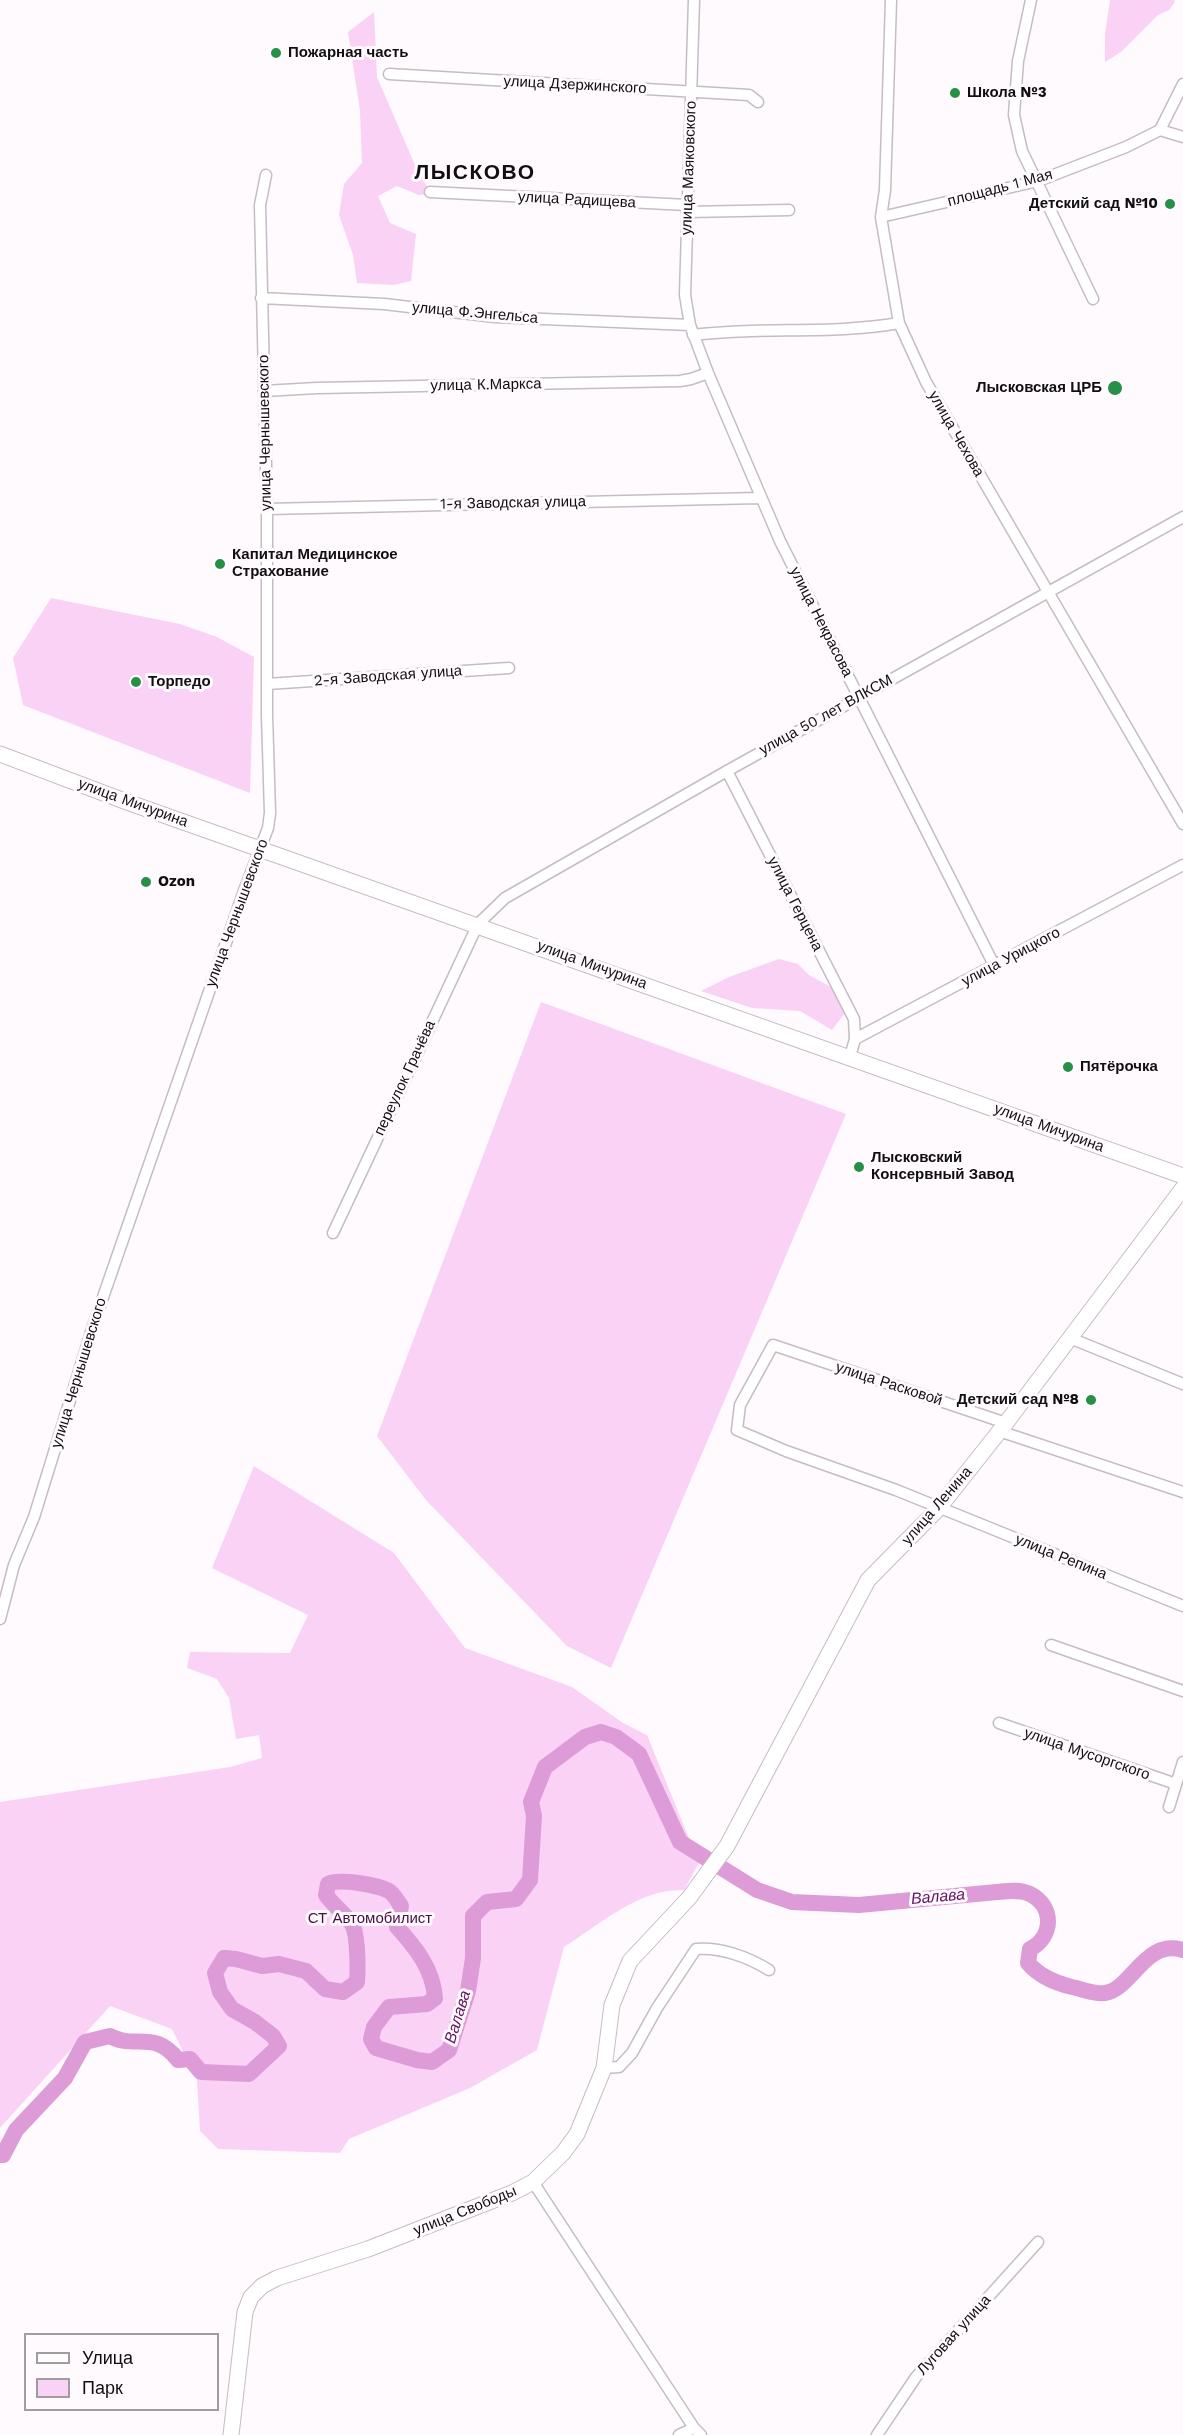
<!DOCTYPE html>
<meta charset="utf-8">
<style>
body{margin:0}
#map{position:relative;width:1183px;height:2435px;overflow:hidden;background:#fefafe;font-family:"Work Sans",sans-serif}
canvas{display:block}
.legend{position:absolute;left:24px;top:2333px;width:195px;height:78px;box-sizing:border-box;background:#fefafe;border:2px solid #a09ca0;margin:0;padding:8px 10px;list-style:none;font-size:18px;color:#120f12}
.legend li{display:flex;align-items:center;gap:12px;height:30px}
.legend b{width:30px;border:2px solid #a09ca0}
</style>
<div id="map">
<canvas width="1183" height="2435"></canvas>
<ul class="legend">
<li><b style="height:8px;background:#fff"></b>Улица</li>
<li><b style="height:16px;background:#fad2f6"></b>Парк</li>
</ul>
</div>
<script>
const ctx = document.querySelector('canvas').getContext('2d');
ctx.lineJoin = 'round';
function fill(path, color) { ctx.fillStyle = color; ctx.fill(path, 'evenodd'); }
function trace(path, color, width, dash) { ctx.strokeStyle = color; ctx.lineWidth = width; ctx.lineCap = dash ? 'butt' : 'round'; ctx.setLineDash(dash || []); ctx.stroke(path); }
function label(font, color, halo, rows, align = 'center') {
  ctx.font = font + ' "Work Sans",sans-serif'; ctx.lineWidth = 6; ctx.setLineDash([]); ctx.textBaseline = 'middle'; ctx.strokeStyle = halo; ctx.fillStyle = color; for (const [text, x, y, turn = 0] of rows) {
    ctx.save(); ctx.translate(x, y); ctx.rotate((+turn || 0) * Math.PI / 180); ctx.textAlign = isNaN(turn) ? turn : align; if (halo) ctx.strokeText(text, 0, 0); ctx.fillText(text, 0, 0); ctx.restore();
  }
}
const green = new Path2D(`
 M 1110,0 L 1174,0 L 1175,2 L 1169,10 L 1158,15 L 1121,52 L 1105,62 L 1105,34 Z
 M 374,12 L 377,77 L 418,172 L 432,194 L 419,195 L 397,186 L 378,196 L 390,223 L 416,234 L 411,281 L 393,285 L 357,283 L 353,255 L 339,215 L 344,184 L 362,163 L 360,111 L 348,32 Z
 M 51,598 L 180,624 L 217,637 L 254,657 L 250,793 L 23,705 L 13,658 Z
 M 779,959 L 798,964 L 809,975 L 831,987 L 845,1013 L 832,1030 L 800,1011 L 752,1008 L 701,991 L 729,977 Z
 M 541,1002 L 846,1114 L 611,1668 L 567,1646 L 426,1500 L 377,1436 Z
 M 254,1466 L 394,1553 L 465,1648 L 572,1687 L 623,1723 L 647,1735 L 699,1863 L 684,1890 C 640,1888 600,1924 564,1947 L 537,2050 L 470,2088 L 349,2139 L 340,2153 L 218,2149 L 200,2131 L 197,2080 L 172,2029 L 110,2006 L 0,2128 L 0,1802 L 230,1767 L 262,1758 L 259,1735 L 236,1739 L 229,1698 L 217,1679 L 187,1668 L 190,1652 L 290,1653 L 308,1615 L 212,1568 Z`);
const river = new Path2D(`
 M 0,2155 L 3,2155 L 16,2130 L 65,2078 L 85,2042 L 110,2036 C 134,2050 155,2029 178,2060 L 190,2059 L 201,2072 L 249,2074 L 279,2046 L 273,2036 L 255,2022 L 232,2009 L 220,1992 L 215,1973 L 224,1958 L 236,1959 L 262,1966 L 279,1964 L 306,1971 L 325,1989 L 343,1992 L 357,1982 C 358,1970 358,1934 352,1924 C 347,1916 333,1905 326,1895 L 328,1884 C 339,1878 378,1885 389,1891 C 394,1894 398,1902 401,1906 L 397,1927 C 416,1948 433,1969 435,1998 L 427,2004 L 389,2007 L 374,2027 L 371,2039 L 376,2048 L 417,2060 L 432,2062 L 449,2050 L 468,1991 L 473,1958 L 473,1916 L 487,1902 L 516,1899 L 530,1880 L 534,1816 L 531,1802 L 545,1767 L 585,1737 L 601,1732 L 616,1737 L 639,1754 L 680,1842 L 757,1890 L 792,1902 L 859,1905 L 997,1892 C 1007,1891 1020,1889 1030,1894 C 1055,1907 1053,1937 1030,1949 L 1028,1963 C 1040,1977 1055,1983 1072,1987 C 1082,1989 1096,1995 1105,1993 C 1132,1989 1145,1938 1183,1950`);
const street = new Path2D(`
 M 694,0 L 685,295 L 690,325 L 708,373 L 780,541 L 995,967
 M 891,0 L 885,190 L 881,217 L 899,323 L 926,382 L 1183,824
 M 1031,0 L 1018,61 L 1014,115 L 1022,151 L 1093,299
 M 389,74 L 749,95 L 758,102
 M 1160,130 L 1183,84
 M 430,192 L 687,205
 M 687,212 L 789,210
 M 881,217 L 1038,181 L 1126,147 L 1160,130 L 1183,137
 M 261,298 L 384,304 L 495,317 L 690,325
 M 693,335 C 762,326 831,335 899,323
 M 264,391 L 317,388 L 680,381 L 691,379 L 708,373
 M 267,509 L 760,498
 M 267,684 L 509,668
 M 727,771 L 854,1019 L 855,1039
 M 850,1057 L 855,1039 L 1183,865
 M 333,1233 L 478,924 L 505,898 L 727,771 L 1183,517
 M 1070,1338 L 1183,1384
 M 1006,1423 L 773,1345 L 740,1405 L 737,1430 L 786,1451 L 896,1490 L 1183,1606
 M 999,1431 L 1183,1492
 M 0,1619 L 14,1565 L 34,1517 L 93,1326 L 245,888 L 268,828 L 270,813 L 267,715 L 267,509 L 260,205 L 266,175
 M 1051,1645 L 1183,1691
 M 999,1723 L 1176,1784
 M 1169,1807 L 1183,1762
 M 604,2068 L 619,2067 L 632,2053 L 657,2008 L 696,1949 C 721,1947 748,1957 769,1970
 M 533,2182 L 694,2428 L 701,2435
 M 679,2435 L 694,2428
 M 877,2435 L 916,2377 L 1038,2242`);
const secondary = new Path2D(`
 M 0,754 L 127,802 L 1183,1176
 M 231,2435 L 245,2312 L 251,2297 L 262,2286 L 277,2278 L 368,2249 L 512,2193 L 533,2182 L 563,2153 L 577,2134 L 604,2068 L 612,2005 L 630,1961 L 689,1898 L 727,1846 L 868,1580 L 938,1509 L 1006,1423 L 1183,1188`);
const markers = [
 [276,53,6,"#279047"],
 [955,93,6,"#279047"],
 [1170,204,6,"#279047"],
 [1115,388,8,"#279047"],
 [220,564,6,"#279047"],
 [136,682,6,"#279047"],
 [146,882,6,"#279047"],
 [1068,1067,6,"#279047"],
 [859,1167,6,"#279047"],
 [1091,1400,6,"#279047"]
];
const poiNames = [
 ["Пожарная часть",288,53],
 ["Школа №3",967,93],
 ["Детский сад №10",1158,204,"right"],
 ["Лысковская ЦРБ",1102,388,"right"],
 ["Капитал Медицинское",232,555],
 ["Страхование",232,572],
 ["Торпедо",148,682],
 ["Ozon",158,882],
 ["Пятёрочка",1080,1067],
 ["Лысковский",871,1158],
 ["Консервный Завод",871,1175],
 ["Детский сад №8",1079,1400,"right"]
];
const streetNames = [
 ["улица Дзержинского",575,85,3],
 ["улица Маяковского",689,168,-88],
 ["площадь 1 Мая",1000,188,-15],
 ["улица Радищева",577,200,3],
 ["улица Ф.Энгельса",475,313,5],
 ["улица К.Маркса",486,385,-1],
 ["улица Чернышевского",265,433,-91],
 ["улица Чехова",956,434,60],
 ["1-я Заводская улица",513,503,-1],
 ["улица Некрасова",821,622,63],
 ["2-я Заводская улица",388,676,-4],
 ["улица 50 лет ВЛКСМ",826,715,-29],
 ["улица Мичурина",133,803,20],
 ["улица Герцена",795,904,63],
 ["улица Чернышевского",237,913,-70],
 ["улица Урицкого",1011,957,-28],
 ["улица Мичурина",592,965,20],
 ["переулок Грачёва",405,1078,-65],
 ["улица Мичурина",1049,1128,20],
 ["улица Чернышевского",79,1373,-73],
 ["улица Расковой",889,1384,18],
 ["улица Ленина",937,1506,-49],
 ["улица Репина",1061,1557,22],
 ["улица Мусоргского",1087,1754,19],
 ["улица Свободы",465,2211,-22],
 ["Луговая улица",954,2335,-48]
];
const parkNames = [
 ["СТ Автомобилист",370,1919]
];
const waterNames = [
 ["Валава",938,1897,-5],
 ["Валава",458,2017,-73]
];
const districtNames = [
 ["ЛЫСКОВО",475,173]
];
fill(green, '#fad2f6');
trace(river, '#dd9bd8', 16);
trace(street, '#c6bcc5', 13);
trace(secondary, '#c6bcc5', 17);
trace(street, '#fff', 10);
trace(secondary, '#fff', 15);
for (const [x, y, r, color] of markers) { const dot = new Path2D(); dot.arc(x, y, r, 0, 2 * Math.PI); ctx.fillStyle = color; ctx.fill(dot); trace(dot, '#fefafe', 2); }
label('bold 15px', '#120f12', '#fefafe', poiNames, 'left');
label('15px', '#120f12', '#fefafe', streetNames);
label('15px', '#480d46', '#fefafe', parkNames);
label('italic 16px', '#621460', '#fefafe', waterNames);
ctx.letterSpacing = '1.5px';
label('bold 21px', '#120f12', '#fefafe', districtNames);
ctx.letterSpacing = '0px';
</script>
